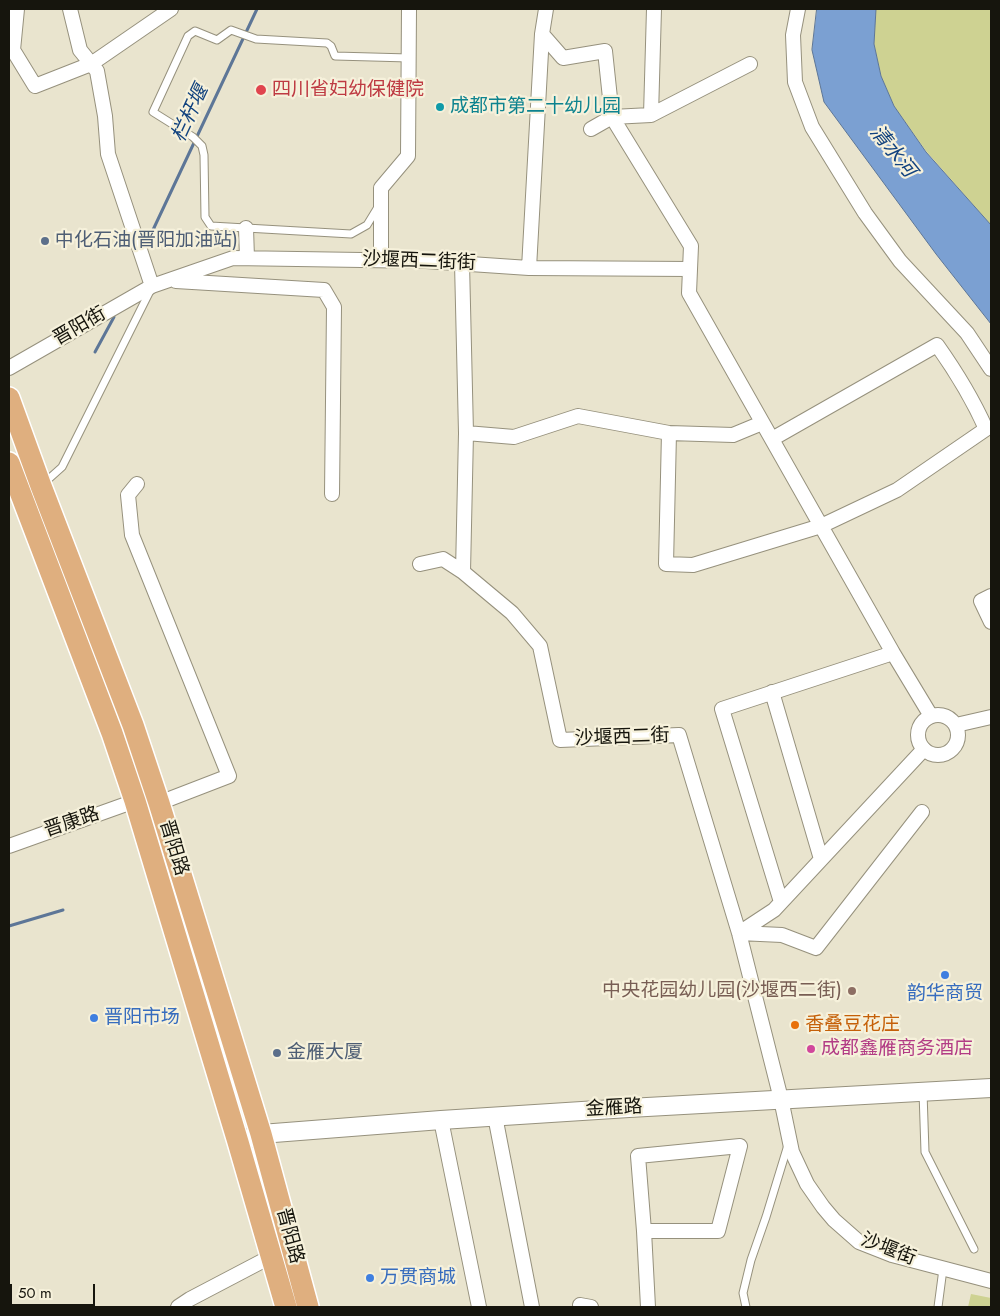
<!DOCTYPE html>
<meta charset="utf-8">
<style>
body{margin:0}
#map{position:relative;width:1000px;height:1316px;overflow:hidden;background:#e9e4ce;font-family:Jost,sans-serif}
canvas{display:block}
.frame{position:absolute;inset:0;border:10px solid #16150d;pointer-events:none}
.scale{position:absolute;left:10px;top:1284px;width:85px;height:22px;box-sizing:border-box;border:2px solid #16150d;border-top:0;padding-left:6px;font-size:15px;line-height:18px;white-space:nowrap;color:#16150d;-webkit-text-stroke:4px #f6f1db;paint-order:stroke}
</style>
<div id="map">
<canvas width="1000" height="1316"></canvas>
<div class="frame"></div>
<div class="scale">50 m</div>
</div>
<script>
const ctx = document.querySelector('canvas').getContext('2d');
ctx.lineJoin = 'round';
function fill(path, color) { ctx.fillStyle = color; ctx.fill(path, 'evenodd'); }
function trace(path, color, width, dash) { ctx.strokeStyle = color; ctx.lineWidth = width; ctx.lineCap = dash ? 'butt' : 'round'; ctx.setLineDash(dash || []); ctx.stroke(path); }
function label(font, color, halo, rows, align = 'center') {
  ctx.font = font + ' Jost,"Noto Sans SC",sans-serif'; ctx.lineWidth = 4.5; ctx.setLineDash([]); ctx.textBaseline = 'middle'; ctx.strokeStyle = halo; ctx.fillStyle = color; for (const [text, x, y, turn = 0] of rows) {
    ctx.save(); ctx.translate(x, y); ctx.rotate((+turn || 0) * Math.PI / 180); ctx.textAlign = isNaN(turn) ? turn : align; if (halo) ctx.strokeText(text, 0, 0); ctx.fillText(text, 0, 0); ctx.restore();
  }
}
const green = new Path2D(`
 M 876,9 L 991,9 L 991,225 L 926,151 L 894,106 L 881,76 L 874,44 Z
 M 971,1294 L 991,1298 L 991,1307 L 968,1307 Z`);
const water = new Path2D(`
 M 817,9 L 876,9 L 874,44 L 881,76 L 894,106 L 926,152 L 991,225 L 991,324 L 936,254 L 824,102 L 812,50 Z`);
const stream = new Path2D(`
 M 152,232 L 257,9
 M 95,352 L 114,317
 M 9,926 L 63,910`);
const service = new Path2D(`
 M 378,207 L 367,225 L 351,234 L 211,226 L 205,217 L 204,155 L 202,146 L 193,137 L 153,112 L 188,36 L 195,31 L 217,40 L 231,30 L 256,39 L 327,43 L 331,46 L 335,56 L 409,58
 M 43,484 L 62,467 L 151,289
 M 923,1092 L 925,1152 L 974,1249
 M 746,1307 L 743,1293 L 751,1260 L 766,1217 L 788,1145
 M 938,1307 L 943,1269`);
const minor = new Path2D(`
 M 17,9 L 13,50 L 35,86 L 91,64 L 171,9
 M 70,9 L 80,50 L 97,71 L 105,116 L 108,154 L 152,286
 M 798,9 L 793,35 L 795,82 L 812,127 L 865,213 L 900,261 L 967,333 L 991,369
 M 542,34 L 563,58 L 605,51 L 612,117 L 691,246 L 689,293 L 893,653 L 931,716
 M 651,115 L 654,9
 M 591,129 L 612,117 L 651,115 L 750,64
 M 246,228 L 247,258
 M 381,260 L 381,188 L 408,156 L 409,9
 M 462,263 L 466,433 L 463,572
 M 529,268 L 542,34 L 546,9
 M 176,281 L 324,290 L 334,307 L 332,494
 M 9,368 L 152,286 L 233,258 L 426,261 L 529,268 L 690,269
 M 466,433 L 514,437 L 578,416 L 669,433 L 733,435 L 762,423
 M 669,433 L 666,564 L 693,565 L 821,526 L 897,490 L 986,429 C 974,402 954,369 937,345 L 772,439
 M 137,484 L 128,495 L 132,535 L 229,776 L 159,803
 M 420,564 L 443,559 L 463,572 L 512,613 L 540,646 L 560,740 L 679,735 L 739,933 L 781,1099 L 792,1152 L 807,1184 L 823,1207 L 834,1220 L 859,1242 L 892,1255 L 991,1281
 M 991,596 L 981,601 L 991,622
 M 772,692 L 821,859
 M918 735a20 20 0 1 1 40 0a20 20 0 1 1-40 0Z
 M 956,725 L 991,717
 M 9,846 L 135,801
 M 781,902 L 722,709 L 893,653
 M 739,933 L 774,910 L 924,749
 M 739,933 L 782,935 L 816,948 L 922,812
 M 495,1116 L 532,1307
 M 441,1120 L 479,1307
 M 644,1231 L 718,1231 L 740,1146 L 638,1156 L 644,1231 L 648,1307
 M 580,1305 L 591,1307
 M 178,1307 L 190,1299 L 272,1256`);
const tertiary = new Path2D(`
 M 238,1142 L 261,1134 L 441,1120 L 629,1108 L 991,1088`);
const primary = new Path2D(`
 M 9,398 L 41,486 L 133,725 L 159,803 L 261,1134 L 308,1307
 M 9,463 L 112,733 L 135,801 L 238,1142 L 286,1307`);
const markers = [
 [261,90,6,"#e0444e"],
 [440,107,5,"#0f9aa8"],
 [45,241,5,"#5c6f8a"],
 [945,975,5,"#3f7fe0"],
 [852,991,5,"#8d6e63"],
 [94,1018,5,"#3f7fe0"],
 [795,1025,5,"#e8710a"],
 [811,1049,5,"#d1479c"],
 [277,1053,5,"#5c6f8a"],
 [370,1278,5,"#3f7fe0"]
];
const healthNames = [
 ["四川省妇幼保健院",272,90]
];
const cultureNames = [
 ["成都市第二十幼儿园",450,107]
];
const serviceNames = [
 ["中化石油(晋阳加油站)",55,241],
 ["金雁大厦",287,1053]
];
const streetNames = [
 ["沙堰西二街街",419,262,2],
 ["晋阳街",80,327,-30],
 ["沙堰西二街",622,738,-2],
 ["晋康路",72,823,-19],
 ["晋阳路",173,848,73],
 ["金雁路",614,1109,-3],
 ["晋阳路",289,1236,75],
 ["沙堰街",888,1250,21]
];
const educationNames = [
 ["中央花园幼儿园(沙堰西二街)",842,991]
];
const shopNames = [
 ["韵华商贸",945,994,"center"],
 ["晋阳市场",104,1018],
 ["万贯商城",380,1278]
];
const foodNames = [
 ["香叠豆花庄",805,1025]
];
const hotelNames = [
 ["成都鑫雁商务酒店",821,1049]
];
const waterNames = [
 ["栏杆堰",191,114,-65],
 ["清水河",892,152,51]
];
fill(green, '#ced292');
fill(water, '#7ba0d2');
trace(water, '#5d7697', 1);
trace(stream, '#5d7697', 3);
trace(service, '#96917d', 9);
trace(minor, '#96917d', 16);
trace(tertiary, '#96917d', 20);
trace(primary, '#fff', 24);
trace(service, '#fff', 7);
trace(minor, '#fff', 14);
trace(tertiary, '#fff', 18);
trace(primary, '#dfaf7f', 21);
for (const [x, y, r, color] of markers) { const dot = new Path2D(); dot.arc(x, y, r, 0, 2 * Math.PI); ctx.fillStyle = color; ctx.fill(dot); trace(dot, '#f6f1db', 2); }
label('19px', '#be3a42', '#f6f1db', healthNames, 'left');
label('19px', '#0d838f', '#f6f1db', cultureNames, 'left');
label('19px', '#4e5e75', '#f6f1db', serviceNames, 'left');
label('19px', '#16150d', '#f6f1db', streetNames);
label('19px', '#785e54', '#f6f1db', educationNames, 'right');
label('19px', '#366cbe', '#f6f1db', shopNames, 'left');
label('19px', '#c56008', '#f6f1db', foodNames, 'left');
label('19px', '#b23c85', '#f6f1db', hotelNames, 'left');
label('italic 20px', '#12437f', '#f6f1db', waterNames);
</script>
